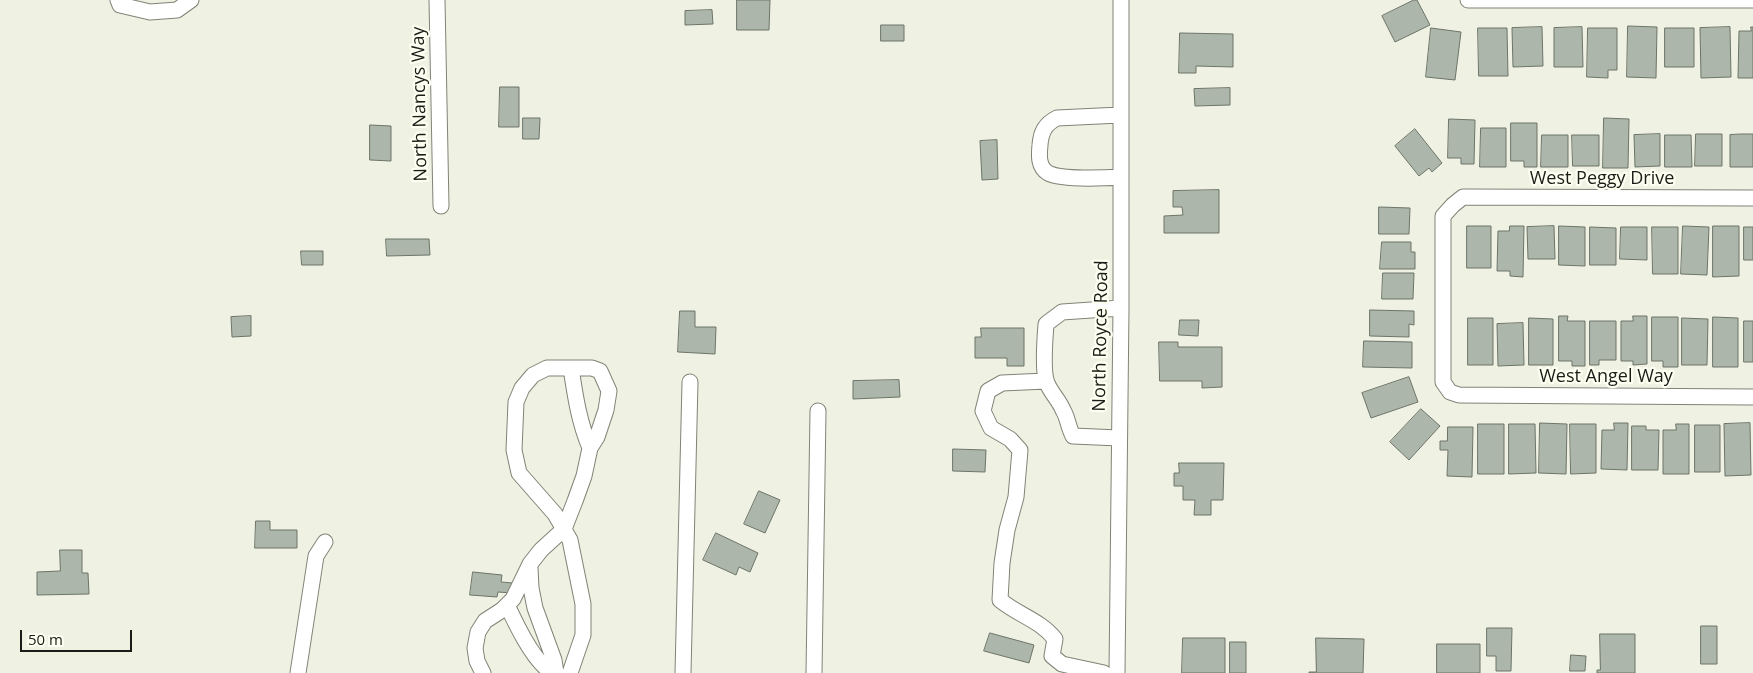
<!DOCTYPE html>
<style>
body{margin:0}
#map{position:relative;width:1753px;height:673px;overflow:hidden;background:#eff1e3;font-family:"Open Sans",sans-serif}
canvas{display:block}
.scale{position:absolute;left:20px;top:630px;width:112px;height:22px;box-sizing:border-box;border:2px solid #1b1c17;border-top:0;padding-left:6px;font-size:15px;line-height:18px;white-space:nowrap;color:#1b1c17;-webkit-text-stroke:4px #fdfff0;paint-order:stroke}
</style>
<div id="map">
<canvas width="1753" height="673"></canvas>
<div class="scale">50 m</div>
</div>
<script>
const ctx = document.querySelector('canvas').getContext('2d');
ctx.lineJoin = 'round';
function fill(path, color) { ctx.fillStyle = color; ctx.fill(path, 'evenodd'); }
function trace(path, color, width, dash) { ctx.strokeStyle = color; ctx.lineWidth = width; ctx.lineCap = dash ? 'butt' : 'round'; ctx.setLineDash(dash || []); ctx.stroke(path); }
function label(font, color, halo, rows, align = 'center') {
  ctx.font = font + ' "Open Sans",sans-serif'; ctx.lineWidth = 4.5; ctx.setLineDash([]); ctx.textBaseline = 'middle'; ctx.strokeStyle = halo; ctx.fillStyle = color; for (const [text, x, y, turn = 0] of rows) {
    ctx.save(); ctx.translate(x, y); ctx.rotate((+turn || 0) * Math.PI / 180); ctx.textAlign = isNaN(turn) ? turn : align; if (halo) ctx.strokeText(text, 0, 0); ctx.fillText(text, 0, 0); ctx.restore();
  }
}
const building = new Path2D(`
 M 737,0 L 770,0 L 769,30 L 737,30 Z
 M 1414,0 L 1417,0 L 1430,25 L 1395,42 L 1382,16 Z
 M 712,10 L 713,24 L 685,25 L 685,11 Z
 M 881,25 L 904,25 L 904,41 L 881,41 Z
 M 1628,26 L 1657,27 L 1656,78 L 1627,77 Z
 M 1542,27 L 1543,66 L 1513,67 L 1512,28 Z
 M 1582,27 L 1583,67 L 1554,67 L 1554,28 Z
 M 1730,27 L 1731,77 L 1701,78 L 1700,28 Z
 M 1751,27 L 1753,27 L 1753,78 L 1738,78 L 1739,31 L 1751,31 Z
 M 1431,28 L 1461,32 L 1455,80 L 1426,77 Z
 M 1478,28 L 1507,28 L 1508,76 L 1479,76 Z
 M 1588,28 L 1617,28 L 1617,70 L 1608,70 L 1608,78 L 1587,77 Z
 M 1665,28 L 1694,28 L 1694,67 L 1665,67 Z
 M 1180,33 L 1233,34 L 1233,67 L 1196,66 L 1196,73 L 1179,73 Z
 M 500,87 L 519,87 L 519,127 L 499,127 Z
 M 1230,88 L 1230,105 L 1195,106 L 1194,89 Z
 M 523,118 L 540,118 L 539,139 L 523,139 Z
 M 1604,118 L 1629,119 L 1628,168 L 1603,168 Z
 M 1449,119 L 1475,120 L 1474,164 L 1461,164 L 1461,158 L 1448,158 Z
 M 1511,123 L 1537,123 L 1537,167 L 1524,167 L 1524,161 L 1511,161 Z
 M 370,125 L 391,126 L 391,161 L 370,160 Z
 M 1481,128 L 1506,128 L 1506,167 L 1480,167 Z
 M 1415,129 L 1442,163 L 1432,172 L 1429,168 L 1419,176 L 1395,146 Z
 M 1660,134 L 1660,166 L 1635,167 L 1634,135 Z
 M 1696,134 L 1722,134 L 1722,166 L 1695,166 Z
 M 1741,134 L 1753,134 L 1753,167 L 1730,167 L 1730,135 Z
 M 1542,135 L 1568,135 L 1568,167 L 1541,167 Z
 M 1572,135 L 1599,135 L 1599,166 L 1573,166 Z
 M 1665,135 L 1691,135 L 1692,167 L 1665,167 Z
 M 997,140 L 998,179 L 982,180 L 980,141 Z
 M 1219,190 L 1219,233 L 1164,233 L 1164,216 L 1183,215 L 1182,207 L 1173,207 L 1173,191 Z
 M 1379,207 L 1410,208 L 1409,234 L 1379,234 Z
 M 1467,226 L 1491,226 L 1491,268 L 1467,268 Z
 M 1510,226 L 1524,226 L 1523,277 L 1510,276 L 1510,271 L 1497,271 L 1498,231 L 1509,231 Z
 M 1554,226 L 1555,259 L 1528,259 L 1527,227 Z
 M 1559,226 L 1585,227 L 1585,266 L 1559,265 Z
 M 1683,226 L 1709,227 L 1707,275 L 1681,274 Z
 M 1713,226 L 1739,226 L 1739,276 L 1713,277 Z
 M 1590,227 L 1616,228 L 1616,265 L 1590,265 Z
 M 1621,227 L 1647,227 L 1647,260 L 1620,259 Z
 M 1652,227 L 1678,227 L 1678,274 L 1653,274 Z
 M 1744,227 L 1753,227 L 1753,260 L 1744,260 Z
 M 386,239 L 429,239 L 430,255 L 387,256 Z
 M 1382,242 L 1411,242 L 1411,252 L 1415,252 L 1415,269 L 1380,269 Z
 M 301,251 L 323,251 L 323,265 L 302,265 Z
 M 1383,273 L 1414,273 L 1413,299 L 1382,299 Z
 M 1370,310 L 1414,311 L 1414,325 L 1409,324 L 1409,337 L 1370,336 Z
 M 680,311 L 695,311 L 695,327 L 716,327 L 715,354 L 678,352 Z
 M 251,316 L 251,336 L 232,337 L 231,317 Z
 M 1559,316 L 1568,316 L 1567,321 L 1585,321 L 1585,366 L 1572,366 L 1572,361 L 1559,361 Z
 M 1633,316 L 1647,316 L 1647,364 L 1633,365 L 1633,361 L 1621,361 L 1621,321 L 1633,321 Z
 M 1652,317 L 1678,317 L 1678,367 L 1663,367 L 1663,361 L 1652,361 Z
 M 1713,317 L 1738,318 L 1738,367 L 1713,367 Z
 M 1468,318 L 1493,318 L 1493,365 L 1468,365 Z
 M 1529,318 L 1553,319 L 1553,365 L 1529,365 Z
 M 1682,318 L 1708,319 L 1707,365 L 1682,365 Z
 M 1180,320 L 1199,320 L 1198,336 L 1179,335 Z
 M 1590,321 L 1616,321 L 1616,360 L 1599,360 L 1599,365 L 1590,365 Z
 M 1744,321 L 1753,321 L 1753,362 L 1744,362 Z
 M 1523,323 L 1524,365 L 1498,366 L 1497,324 Z
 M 981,328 L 1024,328 L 1024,366 L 1007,366 L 1007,358 L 975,358 L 975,337 L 981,337 Z
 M 1364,341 L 1412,342 L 1412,368 L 1363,367 Z
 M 1159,342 L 1178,342 L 1178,347 L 1222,347 L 1222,387 L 1202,388 L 1202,381 L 1160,381 Z
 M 1409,377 L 1418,402 L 1371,418 L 1362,393 Z
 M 899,380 L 900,397 L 853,399 L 853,381 Z
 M 1421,409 L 1440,426 L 1409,460 L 1390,442 Z
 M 1540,423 L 1567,424 L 1566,474 L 1539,473 Z
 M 1614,423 L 1628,423 L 1627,470 L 1601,469 L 1602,430 L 1614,430 Z
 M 1750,423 L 1751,475 L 1725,476 L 1724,424 Z
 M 1478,424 L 1504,424 L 1504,474 L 1478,474 Z
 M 1509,424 L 1535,424 L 1536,473 L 1509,474 Z
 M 1570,424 L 1596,424 L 1596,473 L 1571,474 Z
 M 1676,424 L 1689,424 L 1689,474 L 1663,474 L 1663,430 L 1676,430 Z
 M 1695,425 L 1720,425 L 1720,472 L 1695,472 Z
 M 1632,426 L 1646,426 L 1646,430 L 1659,430 L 1658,470 L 1632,470 Z
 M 1448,427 L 1473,427 L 1472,477 L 1447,476 L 1448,450 L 1440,450 L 1440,441 L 1447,441 Z
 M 953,449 L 986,450 L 985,472 L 953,471 Z
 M 1179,463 L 1224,463 L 1223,500 L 1211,500 L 1211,515 L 1194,515 L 1195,500 L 1183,500 L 1183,486 L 1174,486 L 1174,473 L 1179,473 Z
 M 759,491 L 780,500 L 765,533 L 744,524 Z
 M 256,521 L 270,521 L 270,530 L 297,530 L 297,548 L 255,548 Z
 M 716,533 L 758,553 L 750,572 L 739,567 L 736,575 L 703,560 Z
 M 60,550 L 82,550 L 82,573 L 88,573 L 89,594 L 37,595 L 37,572 L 60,571 Z
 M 473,572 L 502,575 L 501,582 L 513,583 L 512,593 L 498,592 L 497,597 L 470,595 Z
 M 1701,626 L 1717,626 L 1717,664 L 1701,664 Z
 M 1487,628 L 1512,628 L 1511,671 L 1496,671 L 1496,656 L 1487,656 Z
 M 990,633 L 1034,645 L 1029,663 L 984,651 Z
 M 1600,634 L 1635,634 L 1635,673 L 1597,673 L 1597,670 L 1600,670 Z
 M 1183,638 L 1225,638 L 1225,673 L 1182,673 Z
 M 1316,638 L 1364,639 L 1363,673 L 1309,673 L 1309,672 L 1316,672 Z
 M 1230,642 L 1246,642 L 1246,673 L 1230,673 Z
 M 1437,644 L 1480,644 L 1480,673 L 1437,673 Z
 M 1571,655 L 1586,656 L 1585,671 L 1570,671 Z`);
const minor = new Path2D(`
 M 118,0 L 120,5 L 150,12 L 177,10 L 191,0
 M 437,0 L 441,206
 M 1468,0 L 1753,0
 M 1120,115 L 1057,118 C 1045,124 1041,132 1040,145 C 1039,155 1038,167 1048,173 C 1061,180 1105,178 1121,177
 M 1753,198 L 1463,197 L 1453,205 L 1443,216 L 1443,382 L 1450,392 L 1459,395 L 1753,397
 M 571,368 C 575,395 579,422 590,448
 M 1046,381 L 1002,383 L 988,391 L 983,411 L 991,428 L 1010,439 L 1020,450 L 1016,497 L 1007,530 L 1002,563 L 1000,600 C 1018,615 1040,620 1055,639 L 1052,656 L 1062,664 L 1104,673
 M 1119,438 L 1073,436 C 1068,427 1068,418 1063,410 C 1059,400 1051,393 1047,383 C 1042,371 1045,338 1046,324 L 1062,312 L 1121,308
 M 530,568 L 531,588 L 535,608 L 554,660 L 556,673
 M 507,605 C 516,624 530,654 546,668 C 548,671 554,672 555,673
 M 298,673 L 316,556 L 325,542
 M 483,673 L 477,661 L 475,648 L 478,632 L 485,621 L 502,610 L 513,599 L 530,564 L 541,550 L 564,529 L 575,501 L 584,476 L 590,448 L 597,437 L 606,410 L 609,391 L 600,371 L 592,368 L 547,368 L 533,375 L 522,388 L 516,402 L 514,450 L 519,473 L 555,514 L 570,540 L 583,604 L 583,635 L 570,673
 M 683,673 L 690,382
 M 814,673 L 818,411
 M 1117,673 L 1121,308 L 1121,0`);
const streetNames = [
 ["North Nancys Way",420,104,-91],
 ["West Peggy Drive",1602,179],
 ["North Royce Road",1101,336,-89],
 ["West Angel Way",1606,377]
];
fill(building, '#adb6ab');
trace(building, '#6c7469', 1);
trace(minor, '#818376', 17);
trace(minor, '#fff', 15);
label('18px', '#1b1c17', '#fdfff0', streetNames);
</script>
